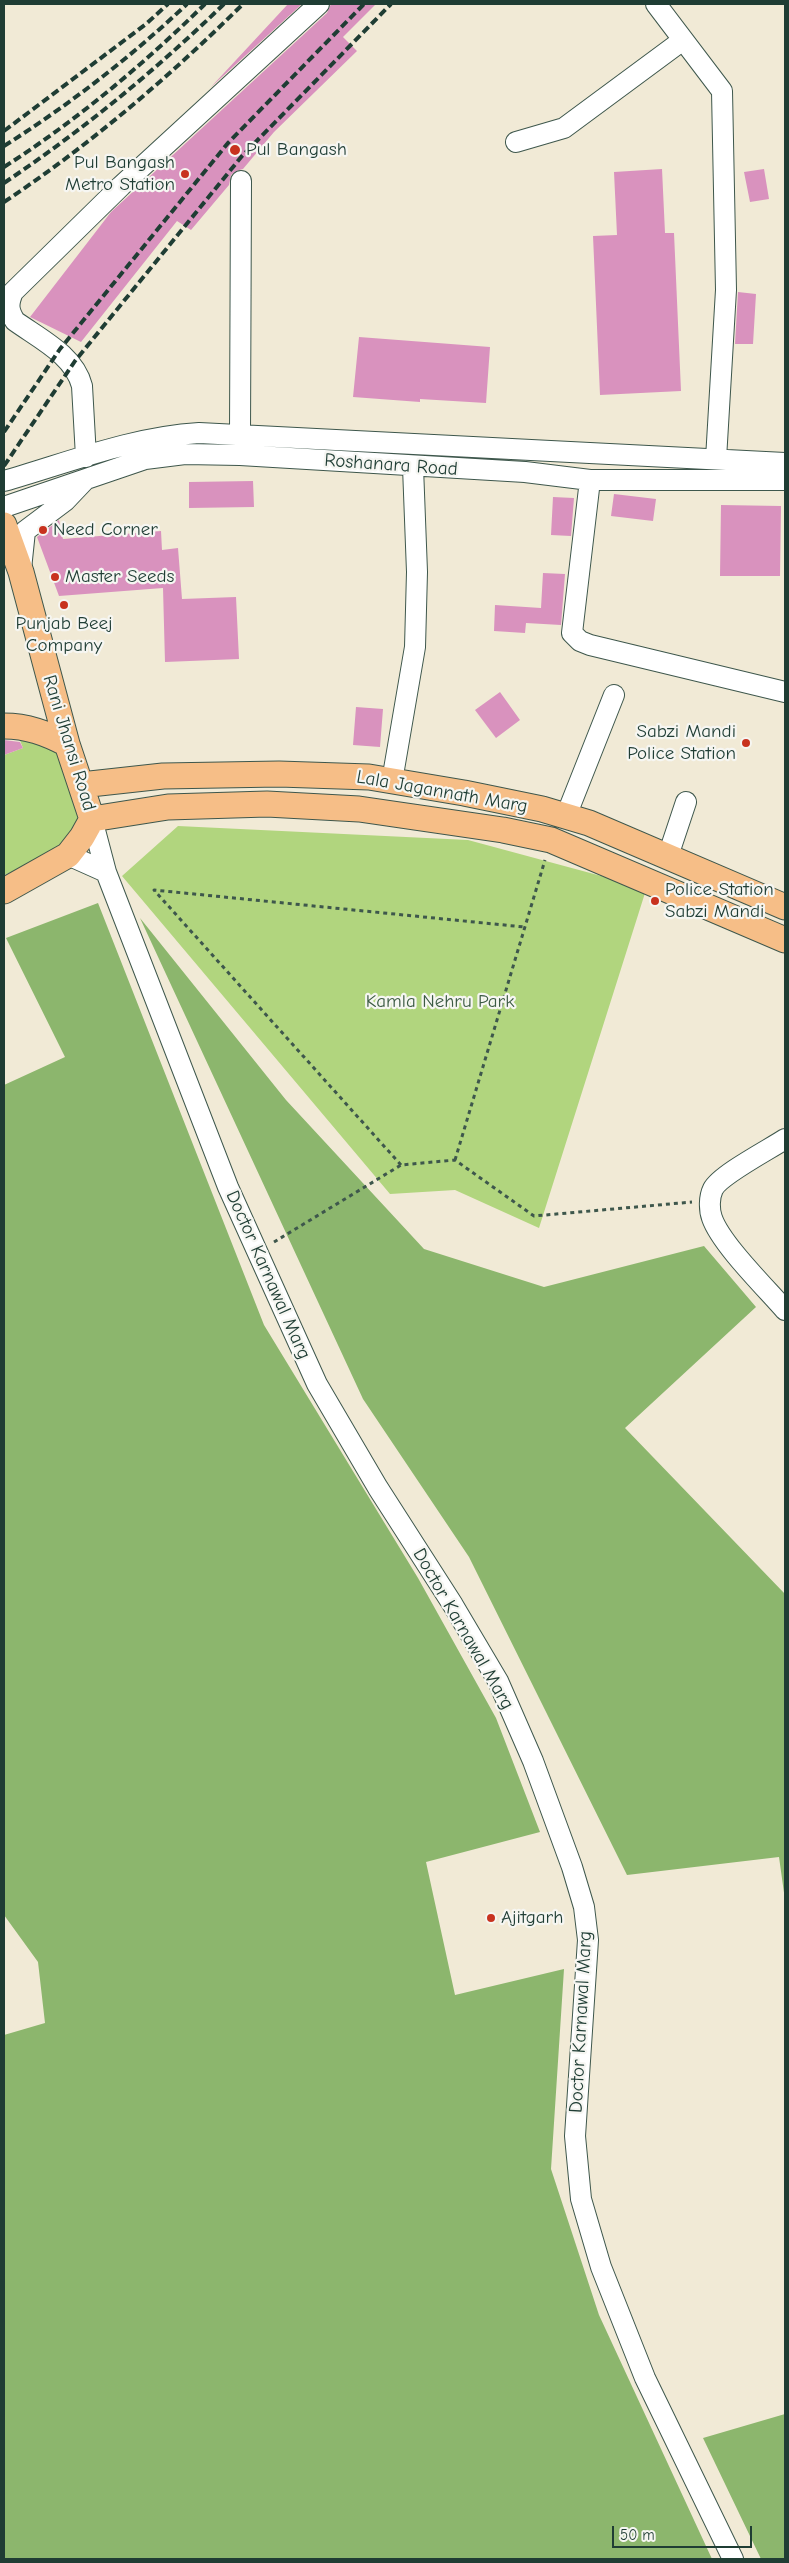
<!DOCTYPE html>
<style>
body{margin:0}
#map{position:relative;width:789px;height:2563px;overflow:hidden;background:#f1ead6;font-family:"Comic Neue",sans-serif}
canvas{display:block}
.frame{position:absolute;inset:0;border:5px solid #1f3d34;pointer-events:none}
.scale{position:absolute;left:612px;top:2526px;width:140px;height:22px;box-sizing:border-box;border:2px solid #1f3d34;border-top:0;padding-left:6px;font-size:15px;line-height:18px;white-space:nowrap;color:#1f3d34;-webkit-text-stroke:4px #f6f6f2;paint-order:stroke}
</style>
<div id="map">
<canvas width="789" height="2563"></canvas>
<div class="frame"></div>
<div class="scale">50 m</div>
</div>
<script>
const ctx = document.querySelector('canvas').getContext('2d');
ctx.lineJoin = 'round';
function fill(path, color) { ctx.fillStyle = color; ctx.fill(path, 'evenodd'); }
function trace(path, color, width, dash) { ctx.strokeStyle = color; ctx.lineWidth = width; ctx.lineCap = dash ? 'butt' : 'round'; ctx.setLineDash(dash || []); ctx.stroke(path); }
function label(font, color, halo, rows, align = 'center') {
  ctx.font = font + ' "Comic Neue",sans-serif'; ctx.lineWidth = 4.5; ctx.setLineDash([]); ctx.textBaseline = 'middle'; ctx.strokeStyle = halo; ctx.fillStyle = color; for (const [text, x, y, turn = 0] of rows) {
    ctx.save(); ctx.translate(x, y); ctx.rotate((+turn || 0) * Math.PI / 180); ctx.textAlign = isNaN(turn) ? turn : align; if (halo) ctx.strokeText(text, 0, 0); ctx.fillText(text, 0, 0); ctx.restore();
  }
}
const green = new Path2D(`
 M 17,733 L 52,749 L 64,760 L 80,811 L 78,827 L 72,837 L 41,860 L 4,875 L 4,755 L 23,748 Z
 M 178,826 L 468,840 L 605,877 L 645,893 L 539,1228 L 455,1190 L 390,1194 L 122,876 Z`);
const forest = new Path2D(`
 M 98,903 L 264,1325 L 418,1578 L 496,1718 L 540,1832 L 426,1862 L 455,1995 L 564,1969 L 551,2169 L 599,2315 L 712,2559 L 4,2559 L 4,2035 L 45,2023 L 38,1962 L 4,1915 L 4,1085 L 65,1057 L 6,938 Z
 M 140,918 L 286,1100 L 424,1249 L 544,1287 L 704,1246 L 756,1307 L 625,1428 L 785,1594 L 785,1900 L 779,1857 L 627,1875 L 469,1557 L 363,1399 Z
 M 785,2414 L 785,2559 L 761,2559 L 703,2438 Z`);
const building = new Path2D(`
 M 288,4 L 302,4 L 211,87 Z
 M 331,4 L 376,4 L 343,37 L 357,51 L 274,132 L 243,169 L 236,171 L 231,175 L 229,185 L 191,230 L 177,221 L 81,342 L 30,317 L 111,212 L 327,13 Z
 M 662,169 L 665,233 L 674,233 L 681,391 L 600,395 L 593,236 L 617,235 L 614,172 Z
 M 764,169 L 769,199 L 750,202 L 744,172 Z
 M 738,292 L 756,294 L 753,344 L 735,344 Z
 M 359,337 L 490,347 L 486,403 L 420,399 L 420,402 L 353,397 Z
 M 253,481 L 254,507 L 189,508 L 189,482 Z
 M 614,494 L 656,499 L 653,521 L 611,516 Z
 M 553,497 L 574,498 L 571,536 L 551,535 Z
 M 721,505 L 781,506 L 780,576 L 720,576 Z
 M 59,520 L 63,539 L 161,531 L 162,550 L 178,548 L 182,599 L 236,597 L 239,659 L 165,662 L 163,588 L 59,596 L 37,537 Z
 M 543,573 L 565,574 L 561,625 L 526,623 L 525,633 L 494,631 L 495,605 L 541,608 Z
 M 500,692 L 520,720 L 496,738 L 475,710 Z
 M 356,707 L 383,709 L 380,747 L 353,745 Z
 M 4,740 L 20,742 L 23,748 L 4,755 Z`);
const path = new Path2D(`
 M 455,1160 L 545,860
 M 401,1165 L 154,890 L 524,927
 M 274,1242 L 401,1165 L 455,1160 L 534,1216 L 692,1202`);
const minor = new Path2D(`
 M 656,4 L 722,91 L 726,290 L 716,459
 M 516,142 L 564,128 L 683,40
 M 240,434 L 241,181
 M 86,457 L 82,386 C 74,355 40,339 15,321 C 8,310 8,304 13,292 L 121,186 L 319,4
 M 590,480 L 572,633 L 580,641 L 590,645 L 785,692
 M 4,481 C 67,463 132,437 199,433 L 785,463
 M 4,507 L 145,459 L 185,454 L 240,455 L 525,472 L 590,480 L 785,480
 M 21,569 L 25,531 L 65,501 L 84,481
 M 392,781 L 415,647 L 417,572 L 413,467
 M 566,816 L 614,695
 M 92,819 L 106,872 L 228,1187 L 317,1384 L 378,1488 L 453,1605 L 498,1681 L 533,1761 L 572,1867 L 584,1907 L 588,1940 L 575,2136 L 581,2199 L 601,2267 L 645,2378 L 733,2559
 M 68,855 L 106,872
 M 668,856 L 686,802
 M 785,1139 C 770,1149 720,1175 713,1189 C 709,1197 709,1210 712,1218 C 721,1244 766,1288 785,1310`);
const major = new Path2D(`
 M 4,525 L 21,572 L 67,744 L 92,819 L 82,837 L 68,855 L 4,891
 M 4,726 C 27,726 46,733 67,744
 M 81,785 L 163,776 L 279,774 L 369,777 L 464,793 L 542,809 L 589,823 L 785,907
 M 92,819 L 168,807 L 267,804 L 359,809 L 503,830 L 551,840 L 785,940`);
const rail = new Path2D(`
 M 4,131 L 146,24 L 168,4
 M 4,146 C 69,105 131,57 187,4
 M 4,167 C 76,121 144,64 205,4
 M 4,183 C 83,130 156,70 224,4
 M 4,202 C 90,145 170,76 243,4
 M 4,432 L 60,349 L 228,143 L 364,4
 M 4,466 L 75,361 L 242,156 L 391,4`);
const markers = [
 [235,150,6,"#c8321e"],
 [185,174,5,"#c8321e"],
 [43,530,5,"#c8321e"],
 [55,577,5,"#c8321e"],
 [64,605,5,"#c8321e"],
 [746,743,5,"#c8321e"],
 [655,901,5,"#c8321e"],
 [491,1918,5,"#c8321e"]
];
const poiNames = [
 ["Pul Bangash",246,150],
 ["Pul Bangash",175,163,"right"],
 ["Metro Station",175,185,"right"],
 ["Need Corner",53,530],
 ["Master Seeds",65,577],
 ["Punjab Beej",64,624,"center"],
 ["Company",64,646,"center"],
 ["Sabzi Mandi",736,732,"right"],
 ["Police Station",736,754,"right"],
 ["Police Station",665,890],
 ["Sabzi Mandi",665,912],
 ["Ajitgarh",501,1918]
];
const streetNames = [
 ["Roshanara Road",391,465,4],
 ["Rani Jhansi Road",69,743,73],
 ["Lala Jagannath Marg",442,792,10],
 ["Doctor Karnawal Marg",268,1275,66],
 ["Doctor Karnawal Marg",463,1629,60],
 ["Doctor Karnawal Marg",581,2022,-87]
];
const parkNames = [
 ["Kamla Nehru Park",440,1002]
];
fill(green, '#b1d57e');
fill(forest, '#8cb66d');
fill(building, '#d992be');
trace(minor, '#3e574c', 22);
trace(major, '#3e574c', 27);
trace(path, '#3e574c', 3, [4, 4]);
trace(minor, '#fff', 20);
trace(major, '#f6be87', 25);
trace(rail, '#1f3d34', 4, [8, 4]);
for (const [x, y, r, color] of markers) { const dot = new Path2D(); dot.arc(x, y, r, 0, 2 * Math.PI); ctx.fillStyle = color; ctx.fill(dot); trace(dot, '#f6f6f2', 2); }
label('19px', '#1f3d34', '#f6f6f2', poiNames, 'left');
label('19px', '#1f3d34', '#f6f6f2', streetNames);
label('19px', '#3c5b43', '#f6f6f2', parkNames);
</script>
